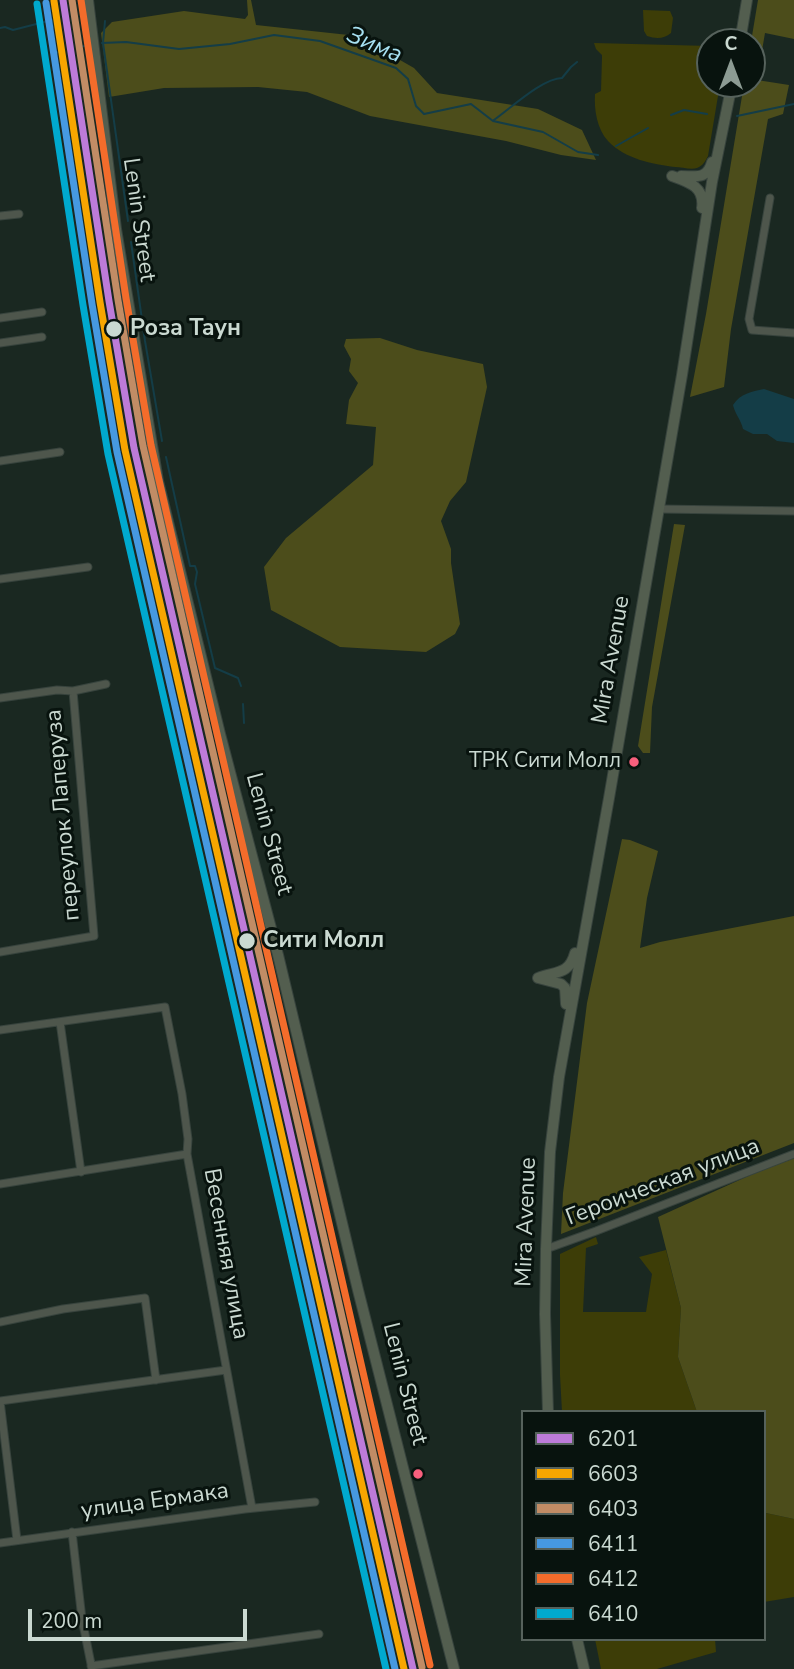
<!DOCTYPE html>
<meta charset="utf-8">
<style>
body{margin:0}
#map{position:relative;width:794px;height:1669px;overflow:hidden;background:#1a2821;font-family:"Nunito Sans",sans-serif}
canvas{display:block}
.legend{position:absolute;left:521px;top:1410px;width:245px;height:231px;box-sizing:border-box;background:#08130e;border:2px solid #56625c;margin:0;padding:9px 12px;list-style:none;font-size:21px;color:#cad9d1}
.legend li{display:flex;align-items:center;gap:14px;height:35px}
.legend b{width:35px;border:2px solid #56625c}
.north{position:absolute;left:696px;top:28px;width:70px;height:70px;box-sizing:border-box;background:#08130e;border:2px solid #56625c;border-radius:50%;rotate:0deg;font-size:19px;font-weight:700;line-height:28px;text-align:center;color:#cad9d1}
.north::after{content:'';display:block;margin:auto;width:24px;height:32px;background:#8c9b93;clip-path:polygon(50% 0,100% 100%,50% 72%,0 100%)}
.scale{position:absolute;left:28px;top:1609px;width:219px;height:32px;box-sizing:border-box;border:4px solid #cad9d1;border-top:0;padding-left:9px;font-size:21px;line-height:24px;white-space:nowrap;color:#cad9d1;-webkit-text-stroke:5px #08130e;paint-order:stroke}
</style>
<div id="map">
<canvas width="794" height="1669"></canvas>
<ul class="legend">
<li><b style="height:9px;background:#bd7bd9"></b>6201</li>
<li><b style="height:9px;background:#f7a600"></b>6603</li>
<li><b style="height:9px;background:#c18c65"></b>6403</li>
<li><b style="height:9px;background:#4699e1"></b>6411</li>
<li><b style="height:9px;background:#f36c2b"></b>6412</li>
<li><b style="height:9px;background:#00a9ce"></b>6410</li>
</ul>
<div class="north">С</div>
<div class="scale">200 m</div>
</div>
<script>
const ctx = document.querySelector('canvas').getContext('2d');
ctx.lineJoin = 'round';
function fill(path, color) { ctx.fillStyle = color; ctx.fill(path, 'evenodd'); }
function trace(path, color, width, dash) { ctx.strokeStyle = color; ctx.lineWidth = width; ctx.lineCap = dash ? 'butt' : 'round'; ctx.setLineDash(dash || []); ctx.stroke(path); }
function label(font, color, halo, rows, align = 'center') {
  ctx.font = font + ' "Nunito Sans",sans-serif'; ctx.lineWidth = 6; ctx.setLineDash([]); ctx.textBaseline = 'middle'; ctx.strokeStyle = halo; ctx.fillStyle = color; for (const [text, x, y, turn = 0] of rows) {
    ctx.save(); ctx.translate(x, y); ctx.rotate((+turn || 0) * Math.PI / 180); ctx.textAlign = isNaN(turn) ? turn : align; if (halo) ctx.strokeText(text, 0, 0); ctx.fillText(text, 0, 0); ctx.restore();
  }
}
const green = new Path2D(`
 M 643,10 L 670,11 L 673,18 L 671,33 C 664,39 656,39 647,36 L 644,31 Z
 M 594,43 L 710,46 L 710,84 L 720,84 L 708,156 C 706,160 703,166 697,168 C 691,170 681,167 675,167 C 652,164 625,159 608,141 C 597,129 594,110 595,94 L 601,91 L 602,57 L 602,55 L 596,49 Z
 M 596,1237 L 598,1244 L 586,1248 L 583,1312 L 646,1312 L 652,1274 L 639,1257 L 666,1250 L 681,1308 L 678,1357 L 697,1412 L 562,1412 L 560,1375 L 560,1254 Z
 M 764,1510 L 766,1513 L 794,1519 L 794,1597 L 764,1602 Z
 M 595,1639 L 715,1639 L 716,1652 L 657,1669 L 601,1669 Z`);
const forest = new Path2D(`
 M 247,0 L 251,0 L 256,25 L 358,36 L 414,68 L 437,93 L 538,109 L 582,130 L 596,160 L 561,155 L 506,141 L 370,116 L 307,92 L 258,87 L 164,88 L 109,97 L 101,33 L 112,22 L 184,11 L 245,19 L 248,15 Z
 M 758,0 L 794,0 L 794,39 L 765,33 L 757,80 L 789,85 L 783,114 L 768,119 L 731,329 L 724,387 L 690,397 L 706,314 L 744,84 L 752,84 L 751,42 Z
 M 380,338 L 417,350 L 483,364 L 487,387 L 466,482 L 450,501 L 441,521 L 451,549 L 451,563 L 460,624 L 455,634 L 426,652 L 340,647 L 271,610 L 264,567 L 286,538 L 373,465 L 376,427 L 346,424 L 349,400 L 358,383 L 349,371 L 351,359 L 344,346 L 346,339 Z
 M 674,524 L 685,525 L 652,707 L 650,753 L 643,753 L 638,746 Z
 M 622,839 L 630,840 L 658,851 L 647,898 L 640,948 L 660,942 L 794,916 L 794,1143 L 561,1234 L 563,1193 L 587,1003 Z
 M 794,1158 L 794,1519 L 766,1513 L 764,1510 L 764,1412 L 697,1412 L 678,1357 L 681,1308 L 658,1217 L 757,1172 Z`);
const water = new Path2D(`
 M 764,389 L 794,399 L 794,443 L 777,441 L 767,434 L 753,434 L 743,429 C 741,420 735,414 733,405 C 741,393 751,392 764,389 Z`);
const stream = new Path2D(`
 M 70,0 L 73,23
 M 105,21 L 103,43 L 128,221
 M 0,28 L 5,27 L 13,30 L 52,20 L 53,27 L 50,32 L 56,53 L 61,51
 M 102,43 L 126,42 L 179,49 L 230,44 L 274,35 L 320,41 L 396,68 L 408,79 L 416,106 L 424,114 L 471,104 L 493,121 L 543,132 L 578,152 L 598,155
 M 77,47 L 85,46
 M 671,115 L 684,110 L 707,114
 M 737,116 L 794,104
 M 494,120 C 511,108 543,78 562,78 L 571,67 L 577,62
 M 616,146 L 648,128
 M 131,242 L 145,341 L 162,441
 M 166,457 L 190,566 L 195,566 L 197,572 L 195,584 L 215,668 L 238,678 L 241,686
 M 243,704 L 244,723`);
const minor = new Path2D(`
 M 770,198 L 749,319 L 752,330 L 794,333
 M 0,216 L 19,214
 M 0,318 L 42,312
 M 0,343 L 42,337
 M 0,461 L 60,452
 M 659,509 L 794,511
 M 0,579 L 88,567
 M 0,698 L 57,690 L 73,691 L 106,684
 M 0,952 L 94,936 L 73,691
 M 60,1022 L 81,1172
 M 0,1030 L 165,1007 L 182,1094 L 188,1139 L 187,1154 L 252,1508
 M 0,1184 L 187,1154
 M 546,1249 L 596,1231 L 794,1154
 M 0,1322 L 63,1309 L 145,1298 L 156,1380
 M 0,1401 L 226,1370
 M 0,1401 L 17,1540
 M 72,1532 L 82,1619 L 92,1669
 M 0,1543 L 245,1509 L 315,1502
 M 91,1666 L 319,1634`);
const primary = new Path2D(`
 M 88,0 L 116,229 L 158,481 L 220,734 L 278,955 L 358,1290 L 454,1669
 M 740,42 L 747,0
 M 672,176 C 689,182 705,187 702,208
 M 681,176 C 696,176 707,180 712,162
 M 538,978 C 556,971 569,975 575,953
 M 538,978 L 561,984 L 565,988 L 566,1004
 M 548,1412 L 545,1314 L 546,1249 L 550,1152 L 559,1077 L 609,798 L 682,375 L 712,182 L 732,84
 M 577,1639 L 584,1669`);
const rail1 = new Path2D(`
 M 63,0 L 109,301 L 134,448 L 413,1669`);
const rail2 = new Path2D(`
 M 54,1 L 100,302 L 125,450 L 404,1669`);
const rail3 = new Path2D(`
 M 72,0 L 118,300 L 143,446 L 422,1667`);
const rail4 = new Path2D(`
 M 46,3 L 92,304 L 117,452 L 395,1669`);
const rail5 = new Path2D(`
 M 81,0 L 126,298 L 151,445 L 430,1665`);
const rail6 = new Path2D(`
 M 37,4 L 83,305 L 108,454 L 386,1669`);
const markers = [
 [114,329,9,"#cad9d1"],
 [634,762,6,"#f8607d"],
 [247,941,9,"#cad9d1"],
 [418,1474,6,"#f8607d"]
];
const busNames = [
 ["ТРК Сити Молл",621,762]
];
const streetNames = [
 ["Lenin Street",138,220,82],
 ["Mira Avenue",612,660,-80],
 ["переулок Лаперуза",64,815,-95],
 ["Lenin Street",268,834,75],
 ["Героическая улица",663,1183,-21],
 ["Mira Avenue",527,1222,-88],
 ["Весенняя улица",225,1254,80],
 ["Lenin Street",404,1384,76],
 ["улица Ермака",155,1502,-8]
];
const stopNames = [
 ["Роза Таун",130,329],
 ["Сити Молл",263,941]
];
const waterNames = [
 ["Зима",374,46,23]
];
fill(green, '#3d3d07');
fill(forest, '#4c4d1b');
fill(water, '#143d47');
trace(stream, '#143d47', 2);
trace(minor, '#37433d', 9);
trace(primary, '#37433d', 12);
trace(minor, '#4e564c', 7);
trace(primary, '#535e4f', 10);
trace(rail1, '#bd7bd9', 7);
trace(rail2, '#f7a600', 7);
trace(rail3, '#c18c65', 7);
trace(rail4, '#4699e1', 7);
trace(rail5, '#f36c2b', 7);
trace(rail6, '#00a9ce', 7);
for (const [x, y, r, color] of markers) { const dot = new Path2D(); dot.arc(x, y, r, 0, 2 * Math.PI); ctx.fillStyle = color; ctx.fill(dot); trace(dot, '#08130e', 2.5); }
label('21px', '#cad9d1', '#08130e', busNames, 'right');
label('23px', '#cad9d1', '#08130e', streetNames);
label('bold 23px', '#cad9d1', '#08130e', stopNames, 'left');
label('italic 24px', '#a7e1f2', '#08130e', waterNames);
</script>
